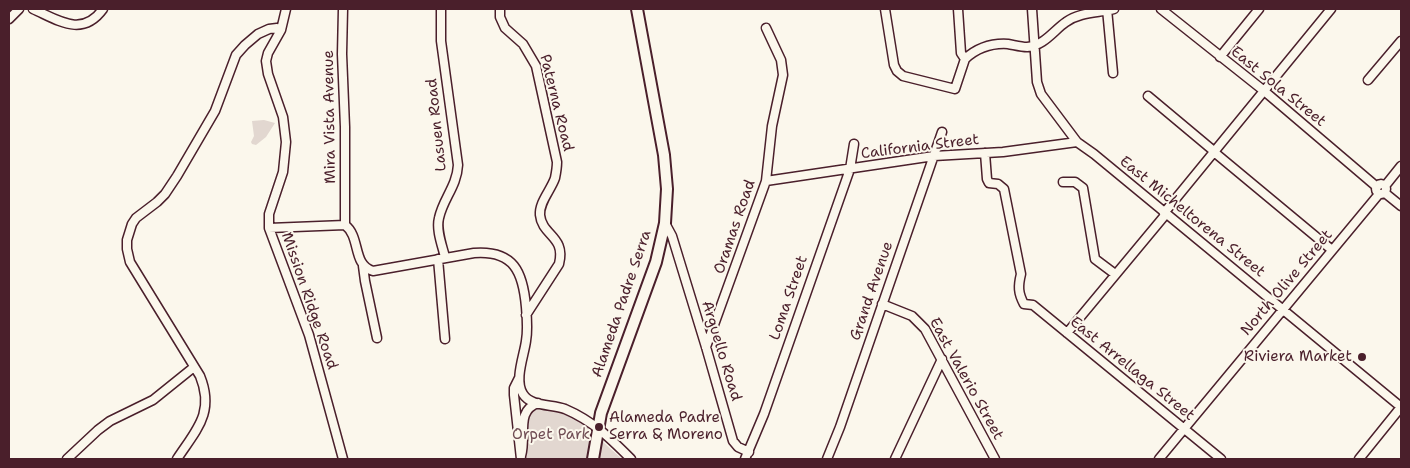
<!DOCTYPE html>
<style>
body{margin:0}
#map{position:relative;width:1410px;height:468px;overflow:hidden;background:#fbf7ec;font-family:"Shantell Sans",sans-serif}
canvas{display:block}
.frame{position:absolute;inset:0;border:10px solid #4a1f2b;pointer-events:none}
</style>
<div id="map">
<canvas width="1410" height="468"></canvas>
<div class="frame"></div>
</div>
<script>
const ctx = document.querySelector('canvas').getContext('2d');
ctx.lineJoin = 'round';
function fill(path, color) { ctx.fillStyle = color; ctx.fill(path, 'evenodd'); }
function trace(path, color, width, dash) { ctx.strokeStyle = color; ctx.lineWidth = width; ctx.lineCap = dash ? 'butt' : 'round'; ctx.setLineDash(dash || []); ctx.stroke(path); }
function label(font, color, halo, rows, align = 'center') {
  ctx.font = font + ' "Shantell Sans",sans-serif'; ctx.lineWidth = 4; ctx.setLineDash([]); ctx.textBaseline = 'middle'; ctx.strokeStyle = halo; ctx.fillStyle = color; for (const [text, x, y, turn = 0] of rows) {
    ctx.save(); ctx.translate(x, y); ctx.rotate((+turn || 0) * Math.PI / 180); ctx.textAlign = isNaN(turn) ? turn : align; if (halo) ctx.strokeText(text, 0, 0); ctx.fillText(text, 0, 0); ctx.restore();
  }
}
const green = new Path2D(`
 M 264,120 L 275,123 L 266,137 L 256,145 L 252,144 L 251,142 L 254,136 L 252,121 Z
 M 548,407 L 567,414 L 582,423 L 622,459 L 525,459 C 527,444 525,428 528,413 L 535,408 Z`);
const minor = new Path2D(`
 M 33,9 C 58,20 82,38 103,9
 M 286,9 L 281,30 L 268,53 L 266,61 L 268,74 L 283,117 L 286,142 L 283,172 L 269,214 L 269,228 L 309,335 L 343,459
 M 343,9 L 342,54 L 345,127 L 345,225
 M 441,9 L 441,41 L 458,165 C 457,186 443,199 439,218 C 436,230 442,245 445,257
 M 500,9 L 500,17 L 505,28 L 523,44 L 536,66 L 557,162 C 557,168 556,173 555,178 C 551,190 539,202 540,215 C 542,236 566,236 559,264 L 526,315
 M 885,9 L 894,65 L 897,71 L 903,76 L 955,89 L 965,59 L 961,53 L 958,9
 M 1032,9 L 1037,82 L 1041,94 L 1077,142 L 1094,154 L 1401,407
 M 1107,9 L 1113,73
 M 1161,9 L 1263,90 L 1377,187
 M 9,19 L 19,9
 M 1220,57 L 1259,9
 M 965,59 C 977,48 992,43 1008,44 C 1014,45 1021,47 1027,47 C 1044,46 1054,30 1066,22 C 1080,12 1098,13 1114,9
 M 1368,80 L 1401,41
 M 1148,96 L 1215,152
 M 1214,152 L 1332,250
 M 985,153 L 987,179 L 989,183 L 998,184 L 1004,189 L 1021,274 C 1018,286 1018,293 1024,304 L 1033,305 L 1221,459
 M 766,181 L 934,156 L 1003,152 L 1077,142
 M 1063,182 L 1075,182 L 1083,188 L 1095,259 L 1115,274
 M1376 189a5 5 0 1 1 10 0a5 5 0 1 1-10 0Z
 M 1385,186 L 1401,166
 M 1385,193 L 1401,206
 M 1164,213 L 1331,9
 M 665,223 L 672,236 L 706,347 L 733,441 L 738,447 L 749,452
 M 269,228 L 345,225 C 361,237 352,265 373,271 L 474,253 C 514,250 523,272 526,307 C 527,318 528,330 526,341 C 524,356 514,380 523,394 C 531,407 552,404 565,409 C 593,421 610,438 631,459
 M 438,259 L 445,339
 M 363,266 L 365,281 L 377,338
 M 882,304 L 912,316 L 925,329 L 995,459
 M 1067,333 L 1166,214
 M 706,347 L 766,181 L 772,126 L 783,75 L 781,60 L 766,28
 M 519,378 L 514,388 L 514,395 L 521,459
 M 521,456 C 527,435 515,411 538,403
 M 67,459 L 98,430 L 110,421 L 153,400 L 194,367
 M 177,459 C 196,430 215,413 200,376 L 130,262 L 127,249 L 127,240 L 132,224 L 136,218 L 157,202 L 165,194 L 177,176 L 215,111 L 236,55 L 245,45 L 258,34 L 269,29 L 277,28 L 281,30
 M 745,459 L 764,414 L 850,169 L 854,144
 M 827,459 L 840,427 L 942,132
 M 895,459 L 942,359
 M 1159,459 L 1379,194
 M 1359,459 L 1401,407`);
const tertiary = new Path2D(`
 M 593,459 L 601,413 L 656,262 L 665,223 L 667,189 L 664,155 L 637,9`);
const markers = [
 [1362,357,5,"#4a1f2b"],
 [599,427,5,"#4a1f2b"]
];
const streetNames = [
 ["East Sola Street",1278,87,39],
 ["Paterna Road",556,103,76],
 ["Mira Vista Avenue",330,117,-91],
 ["Lasuen Road",437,125,-96],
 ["California Street",920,147,-7],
 ["East Micheltorena Street",1192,217,39],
 ["Oramas Road",735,227,-71],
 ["North Olive Street",1287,283,-50],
 ["Grand Avenue",872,291,-71],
 ["Loma Street",789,298,-71],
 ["Mission Ridge Road",309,301,71],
 ["Alameda Padre Serra",622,304,-71],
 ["Arguello Road",721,351,73],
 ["East Arrellaga Street",1132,369,39],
 ["East Valerio Street",966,379,61]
];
const poiNames = [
 ["Riviera Market",1352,357],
 ["Alameda Padre",609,418,"left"],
 ["Serra & Moreno",609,435,"left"]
];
const parkNames = [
 ["Orpet Park",551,435]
];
fill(green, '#e2d7d0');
trace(minor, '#4a1f2b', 11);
trace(tertiary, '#4a1f2b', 14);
trace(minor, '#fbf7ec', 8);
trace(tertiary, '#fbf7ec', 10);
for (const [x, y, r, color] of markers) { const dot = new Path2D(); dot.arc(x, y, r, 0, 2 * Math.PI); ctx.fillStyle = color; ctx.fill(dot); trace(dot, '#fbf7ec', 2); }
label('15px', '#4a1f2b', '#fbf7ec', streetNames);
label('15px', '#4a1f2b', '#fbf7ec', poiNames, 'right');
label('15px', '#704d54', '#fbf7ec', parkNames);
</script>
